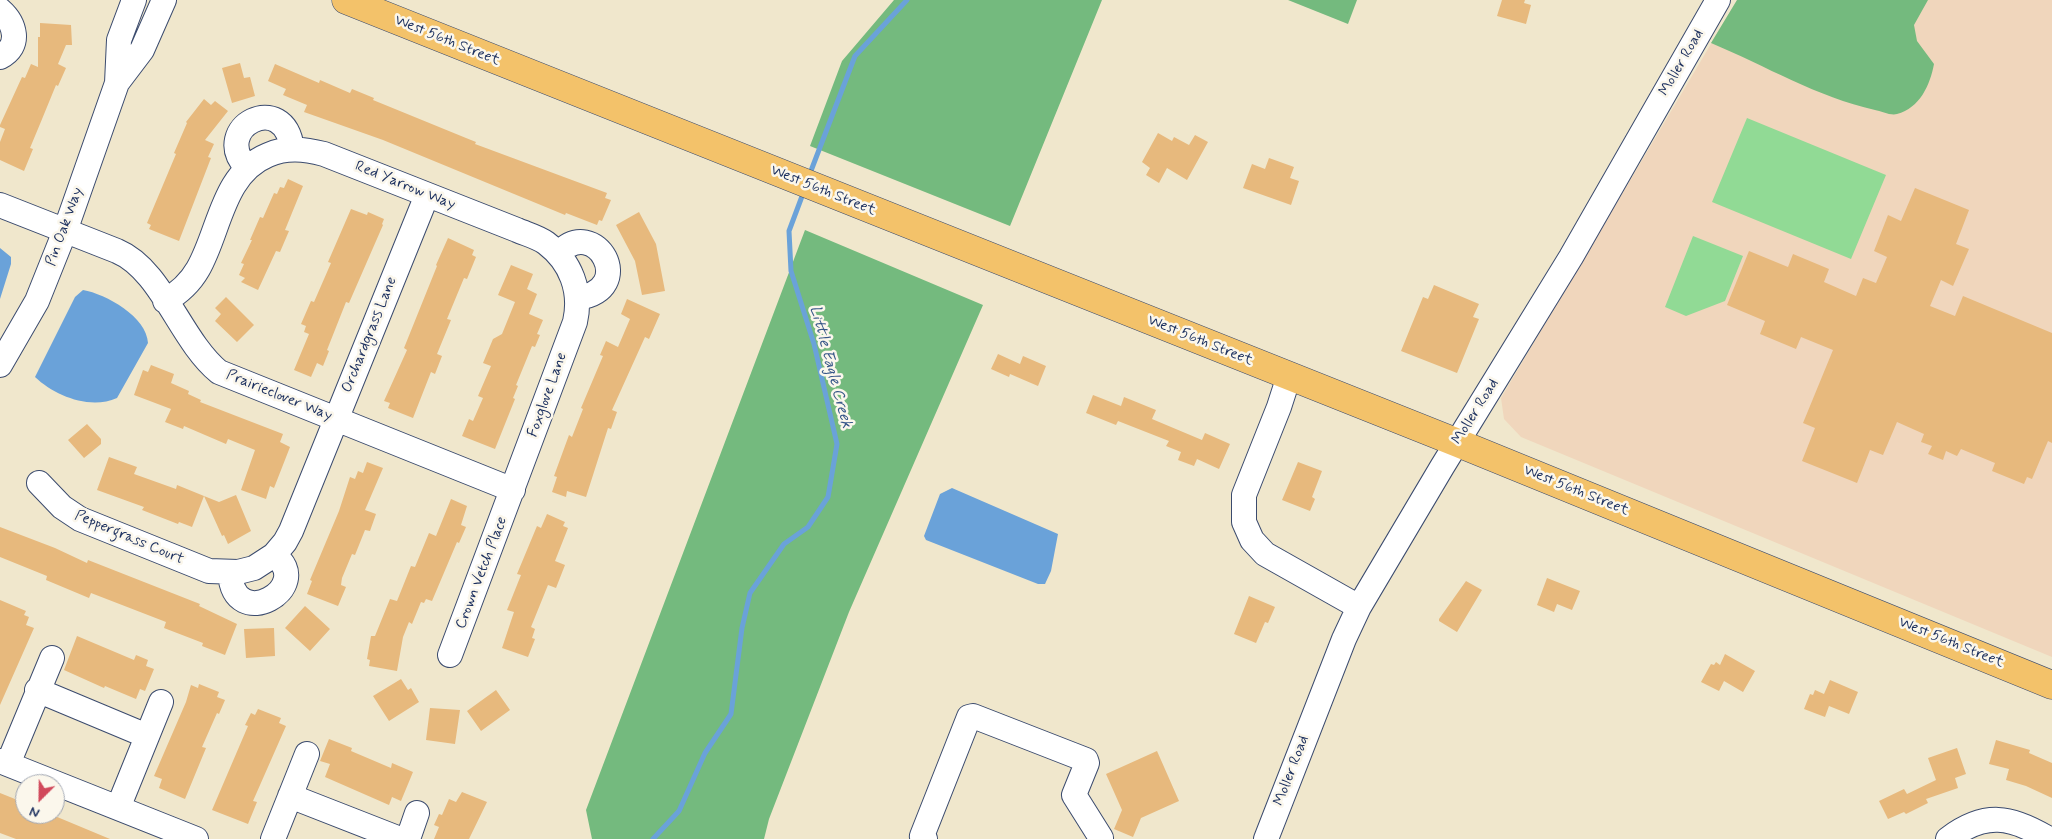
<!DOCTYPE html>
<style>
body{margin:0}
#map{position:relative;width:2052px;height:839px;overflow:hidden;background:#f0e7cc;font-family:Mynerve,sans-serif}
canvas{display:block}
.north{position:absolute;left:15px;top:774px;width:50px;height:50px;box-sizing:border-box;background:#fbf7ec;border:1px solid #a1a7b3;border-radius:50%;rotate:203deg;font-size:14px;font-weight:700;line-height:20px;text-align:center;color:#1b2f5e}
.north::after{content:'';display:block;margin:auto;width:18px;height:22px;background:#d1495b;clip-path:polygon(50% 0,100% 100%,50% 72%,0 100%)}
</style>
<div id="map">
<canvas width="2052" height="839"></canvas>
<div class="north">N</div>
</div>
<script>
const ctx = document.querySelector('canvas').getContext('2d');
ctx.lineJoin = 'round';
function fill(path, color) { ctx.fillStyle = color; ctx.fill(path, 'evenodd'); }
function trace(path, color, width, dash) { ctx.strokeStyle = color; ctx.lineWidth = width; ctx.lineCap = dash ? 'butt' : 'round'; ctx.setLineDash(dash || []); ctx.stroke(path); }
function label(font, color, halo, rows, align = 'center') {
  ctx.font = font + ' Mynerve,sans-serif'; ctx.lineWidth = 5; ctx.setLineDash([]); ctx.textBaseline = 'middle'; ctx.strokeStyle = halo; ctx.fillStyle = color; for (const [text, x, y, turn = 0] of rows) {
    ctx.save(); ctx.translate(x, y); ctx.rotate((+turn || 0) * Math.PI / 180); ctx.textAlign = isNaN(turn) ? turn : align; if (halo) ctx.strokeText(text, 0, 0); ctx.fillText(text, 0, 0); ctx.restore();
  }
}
const built = new Path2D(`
 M 1737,0 L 2052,0 L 2052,657 L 1521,437 L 1504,419 L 1501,398 Z`);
const green = new Path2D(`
 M 1747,118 L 1886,175 L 1851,259 L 1712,202 Z
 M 1693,236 L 1743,256 L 1725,301 L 1686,316 L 1665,307 Z`);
const forest = new Path2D(`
 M 894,0 L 1102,0 L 1010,226 L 810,146 L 842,61 Z
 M 1288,0 L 1357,0 L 1348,24 Z
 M 1737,0 L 1928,0 L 1914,25 L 1917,41 L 1934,64 C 1930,85 1920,108 1897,114 C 1891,116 1881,111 1875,110 C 1817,97 1766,66 1711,43 Z
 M 805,230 L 983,305 L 849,612 L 769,819 L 764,839 L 592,839 L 586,810 Z`);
const water = new Path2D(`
 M 0,248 L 11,257 L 11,264 L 0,299 Z
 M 83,290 C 106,294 147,317 148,343 L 117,398 C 90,410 55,396 35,377 L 75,297 Z
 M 952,488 L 1058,534 L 1051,571 L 1045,584 L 1038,584 L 926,540 L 924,536 L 940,494 Z`);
const stream = new Path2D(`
 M 809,176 L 855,56 L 907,0
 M 653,839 L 679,811 L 705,753 L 731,714 L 742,628 L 750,593 L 784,544 L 808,527 L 828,497 L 837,444 L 814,344 L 791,271 L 789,231 L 804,191`);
const building = new Path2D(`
 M 1502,0 L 1525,0 L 1524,3 L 1531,5 L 1526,24 L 1497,16 Z
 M 40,23 L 71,25 L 72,45 L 66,45 L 58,64 L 66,68 L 58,86 L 56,85 L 40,124 L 30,148 L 33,149 L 24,171 L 0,160 L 0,142 L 5,129 L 0,127 L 0,125 L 22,77 L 25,78 L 31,64 L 38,67 L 38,37 L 40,37 Z
 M 240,63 L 244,78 L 250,77 L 255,96 L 232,103 L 222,68 Z
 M 275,64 L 319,83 L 320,80 L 350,93 L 352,89 L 374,98 L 373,100 L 466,138 L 476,142 L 475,144 L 607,193 L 605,198 L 611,200 L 602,221 L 599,220 L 597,225 L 566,213 L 565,215 L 383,140 L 304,112 L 307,105 L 283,95 L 286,89 L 268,81 Z
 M 204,99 L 211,105 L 215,101 L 228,111 L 205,140 L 214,144 L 208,157 L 211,158 L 179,241 L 149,229 L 151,225 L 147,223 L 176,154 L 174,153 L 187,123 L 186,122 Z
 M 1158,133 L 1172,141 L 1174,137 L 1189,145 L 1195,135 L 1208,142 L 1187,180 L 1167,168 L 1159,183 L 1146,175 L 1150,168 L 1142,162 Z
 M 1269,158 L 1294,167 L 1290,178 L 1299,181 L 1291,205 L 1243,188 L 1252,164 L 1265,169 Z
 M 288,179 L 303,186 L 285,230 L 289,231 L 280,252 L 276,251 L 258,290 L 241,282 L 245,278 L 239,275 L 244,264 L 241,263 L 252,240 L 250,240 L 260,217 L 263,218 L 274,193 L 277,194 L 280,187 L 284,188 Z
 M 1915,188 L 1969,210 L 1956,244 L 1969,249 L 1953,286 L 1941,280 L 1930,306 L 1955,316 L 1963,296 L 2052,333 L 2052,443 L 2048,441 L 2032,479 L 2027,477 L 2024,484 L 1992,471 L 1995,463 L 1961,449 L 1957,456 L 1946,451 L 1943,460 L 1928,454 L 1932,446 L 1921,442 L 1924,434 L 1897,422 L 1883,455 L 1870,450 L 1857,483 L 1802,461 L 1815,428 L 1803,423 L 1833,350 L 1801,337 L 1796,349 L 1760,334 L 1765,321 L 1727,305 L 1749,251 L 1788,267 L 1793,254 L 1829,269 L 1824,282 L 1856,296 L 1863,278 L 1876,283 L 1887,257 L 1874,251 L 1888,215 L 1901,221 Z
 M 351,209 L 367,215 L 368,212 L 384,219 L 382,224 L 383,225 L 349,303 L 346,302 L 327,350 L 329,351 L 323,366 L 317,363 L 311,377 L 294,370 L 309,334 L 304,332 L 306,326 L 301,324 L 311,301 L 314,302 L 331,263 L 328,262 Z
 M 639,212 L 656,244 L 665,291 L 642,295 L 635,261 L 616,225 Z
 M 448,238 L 474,250 L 472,255 L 476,257 L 467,279 L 464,278 L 447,319 L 451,320 L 437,354 L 442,356 L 435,374 L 431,372 L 413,418 L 388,408 L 390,403 L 384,401 L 407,350 L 404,348 L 437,266 L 436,265 Z
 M 511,265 L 533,274 L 527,289 L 537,294 L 529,314 L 543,320 L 537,334 L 540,335 L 535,347 L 532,346 L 516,385 L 518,386 L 513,398 L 515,399 L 495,449 L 462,436 L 469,419 L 473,421 L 483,398 L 478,396 L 491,366 L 483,363 L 493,339 L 502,334 L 515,302 L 498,295 Z
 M 1434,285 L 1479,304 L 1473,317 L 1479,319 L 1457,373 L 1401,351 L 1423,297 L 1428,299 Z
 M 226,297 L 254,325 L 237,342 L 215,321 L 221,314 L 215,308 Z
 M 627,299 L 660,314 L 649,339 L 645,337 L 612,410 L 617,412 L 611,429 L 608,428 L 586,497 L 567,491 L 566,497 L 552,492 L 557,477 L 554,476 L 569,435 L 572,437 L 583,409 L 581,408 L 603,356 L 600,355 L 606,341 L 618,347 L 630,319 L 621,314 Z
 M 998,354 L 1020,364 L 1023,356 L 1046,366 L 1038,386 L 1010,374 L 1009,377 L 991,369 Z
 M 151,365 L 174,374 L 171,383 L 189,391 L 188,394 L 201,400 L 200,402 L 283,434 L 280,442 L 290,447 L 274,488 L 270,486 L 266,499 L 241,490 L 255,450 L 228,439 L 226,444 L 184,426 L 183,429 L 165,422 L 171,409 L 134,395 L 143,370 L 148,372 Z
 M 1093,395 L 1121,406 L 1124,397 L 1156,410 L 1152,419 L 1202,440 L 1205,433 L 1230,444 L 1219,469 L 1197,459 L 1194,466 L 1178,460 L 1181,452 L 1166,446 L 1169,441 L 1118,421 L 1116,425 L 1086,413 Z
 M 87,424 L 101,439 L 101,444 L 84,458 L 68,440 Z
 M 109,457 L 137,467 L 134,474 L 176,489 L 177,485 L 204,496 L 192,527 L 179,522 L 178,524 L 142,510 L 144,507 L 97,490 Z
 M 367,462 L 383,468 L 365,510 L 376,514 L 370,531 L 365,530 L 355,555 L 352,554 L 342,578 L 341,585 L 346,587 L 338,606 L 307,594 L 312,581 L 310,580 L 339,511 L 350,477 L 355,479 L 358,471 L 363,473 Z
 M 1298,462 L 1322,471 L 1312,497 L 1315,499 L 1310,511 L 1282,500 Z
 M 236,495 L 251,531 L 228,544 L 224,535 L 222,536 L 204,496 L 219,502 Z
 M 451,499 L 467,506 L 461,525 L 466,527 L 459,543 L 457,542 L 432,601 L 426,599 L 424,603 L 421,602 L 412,624 L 409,622 L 403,637 L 397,671 L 369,666 L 370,660 L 367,659 L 371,636 L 375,636 L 390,599 L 397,601 L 411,566 L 415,567 L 429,533 L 436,536 Z
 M 547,514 L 565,522 L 563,526 L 568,528 L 555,561 L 565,565 L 556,588 L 548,585 L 531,627 L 535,629 L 532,638 L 535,639 L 528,657 L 502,648 L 514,612 L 507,610 L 521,575 L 517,574 L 537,526 L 541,528 Z
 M 0,527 L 55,548 L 87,563 L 88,560 L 200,604 L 199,606 L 237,624 L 225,655 L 202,646 L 203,643 L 164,628 L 166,622 L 91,593 L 89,598 L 46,580 L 47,576 L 0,557 Z
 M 1547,578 L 1580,591 L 1572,610 L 1557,604 L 1554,612 L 1537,605 Z
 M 1466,581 L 1482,590 L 1457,632 L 1439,621 L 1439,619 Z
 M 1249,596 L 1275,607 L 1268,623 L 1265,622 L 1256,643 L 1234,634 Z
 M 0,600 L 26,611 L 24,615 L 29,617 L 26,625 L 34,628 L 0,705 Z
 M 305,606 L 330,629 L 310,651 L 285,628 Z
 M 274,628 L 275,656 L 246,658 L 244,629 Z
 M 77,636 L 134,660 L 136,655 L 148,660 L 146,666 L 154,669 L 145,691 L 140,689 L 136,699 L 105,686 L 104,688 L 64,670 Z
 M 1725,654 L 1755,671 L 1743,692 L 1724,681 L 1719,691 L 1701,682 L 1711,664 L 1714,665 L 1716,662 L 1720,665 Z
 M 401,679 L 408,690 L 411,688 L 419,702 L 389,721 L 373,696 Z
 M 1830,680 L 1858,692 L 1849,714 L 1829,706 L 1825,717 L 1804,709 L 1810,694 L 1813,695 L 1815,690 L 1824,694 Z
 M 199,684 L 219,692 L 217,697 L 225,700 L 219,714 L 217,713 L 202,747 L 206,748 L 185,799 L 159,788 L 162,779 L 154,776 L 186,702 L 191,685 L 198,688 Z
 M 496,690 L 510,710 L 481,731 L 467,711 Z
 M 430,708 L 460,710 L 455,744 L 426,740 Z
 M 258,709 L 281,718 L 279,723 L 286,726 L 253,801 L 257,802 L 248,824 L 212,810 L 248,726 L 245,725 L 251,713 L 255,715 Z
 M 329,739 L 352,748 L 351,751 L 391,768 L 392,763 L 413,772 L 401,801 L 392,797 L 389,805 L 325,777 L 330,764 L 320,761 Z
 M 1996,740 L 2030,750 L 2029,753 L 2052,763 L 2052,798 L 2026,786 L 2006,780 L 2009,769 L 1989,764 Z
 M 1957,748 L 1966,774 L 1955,778 L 1958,788 L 1926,799 L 1928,803 L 1906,814 L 1904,812 L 1888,819 L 1879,801 L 1904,789 L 1907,794 L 1936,780 L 1928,758 Z
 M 1157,751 L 1179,801 L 1141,818 L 1133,837 L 1114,829 L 1122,810 L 1106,774 Z
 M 462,792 L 487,802 L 469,839 L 434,839 L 439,827 L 434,825 L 439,814 L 442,815 L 449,799 L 456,802 Z
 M 0,793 L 25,803 L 25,814 L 50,814 L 110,839 L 16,839 L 0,833 Z`);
const minor = new Path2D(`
 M 0,10 C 15,23 22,46 0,57
 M 117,83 L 142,50 L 164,0
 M 247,168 C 209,128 285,88 292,149
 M 0,205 L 117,251 C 162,270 180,340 219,372 L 513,490
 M 558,254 C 595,213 639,290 577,298
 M 165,301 C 179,293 190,283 198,269 C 220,231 222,174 268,155 C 287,147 304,149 324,154 L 517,230 C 526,234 538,237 546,243 C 571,262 582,291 575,322 L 450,655
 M 0,365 L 37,301 L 65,231 L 117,83 L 119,40 L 134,0
 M 1289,376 L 1279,407 L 1244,495 L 1244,522 L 1252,540 L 1265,554 L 1359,607
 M 39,483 L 62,507 L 80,519 L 209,571 L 238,572 L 254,568 L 274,555 L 285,542 L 291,531 L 427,195
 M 230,572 C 233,636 317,586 274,555
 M 37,690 L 147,736
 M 0,761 L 196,839
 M 8,764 L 52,658
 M 290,796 L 400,839
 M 118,808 L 161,702
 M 273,839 L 307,754
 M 408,839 L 417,813
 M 925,839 L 922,836 L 969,717 L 973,716 L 1086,760 L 1087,763 L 1074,795 L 1101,838
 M 1266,839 L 1344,639 L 1359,607 L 1442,467 L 1571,257 L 1718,0
 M 1948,839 C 1985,811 2011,816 2049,839`);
const major = new Path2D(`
 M 346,0 L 1458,443 L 2052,685`);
const streetNames = [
 ["West 56th Street",447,41,22],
 ["Moller Road",1682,63,-60],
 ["Red Yarrow Way",405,186,22],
 ["West 56th Street",823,191,22],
 ["Pin Oak Way",65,227,-70],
 ["Orchardgrass Lane",370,335,-68],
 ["West 56th Street",1200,341,22],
 ["Foxglove Lane",548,395,-70],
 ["Prairieclover Way",279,396,22],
 ["Moller Road",1476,412,-58],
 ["West 56th Street",1576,491,22],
 ["Peppergrass Court",129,538,23],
 ["Crown Vetch Place",482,573,-69],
 ["West 56th Street",1951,643,22],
 ["Moller Road",1292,771,-69]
];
const waterNames = [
 ["Little Eagle Creek",830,367,75]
];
fill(built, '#f0d6bc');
fill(green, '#91da95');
fill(forest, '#74ba7e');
fill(water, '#6aa2d9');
trace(stream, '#6aa2d9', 5);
fill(building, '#e7b97d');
trace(minor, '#3b4b6e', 26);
trace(major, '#3b4b6e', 29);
trace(minor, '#fff', 24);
trace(major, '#f3c26a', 28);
label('15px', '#1b2f5e', '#fbf7ec', streetNames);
label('italic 16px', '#375789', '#fbf7ec', waterNames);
</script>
